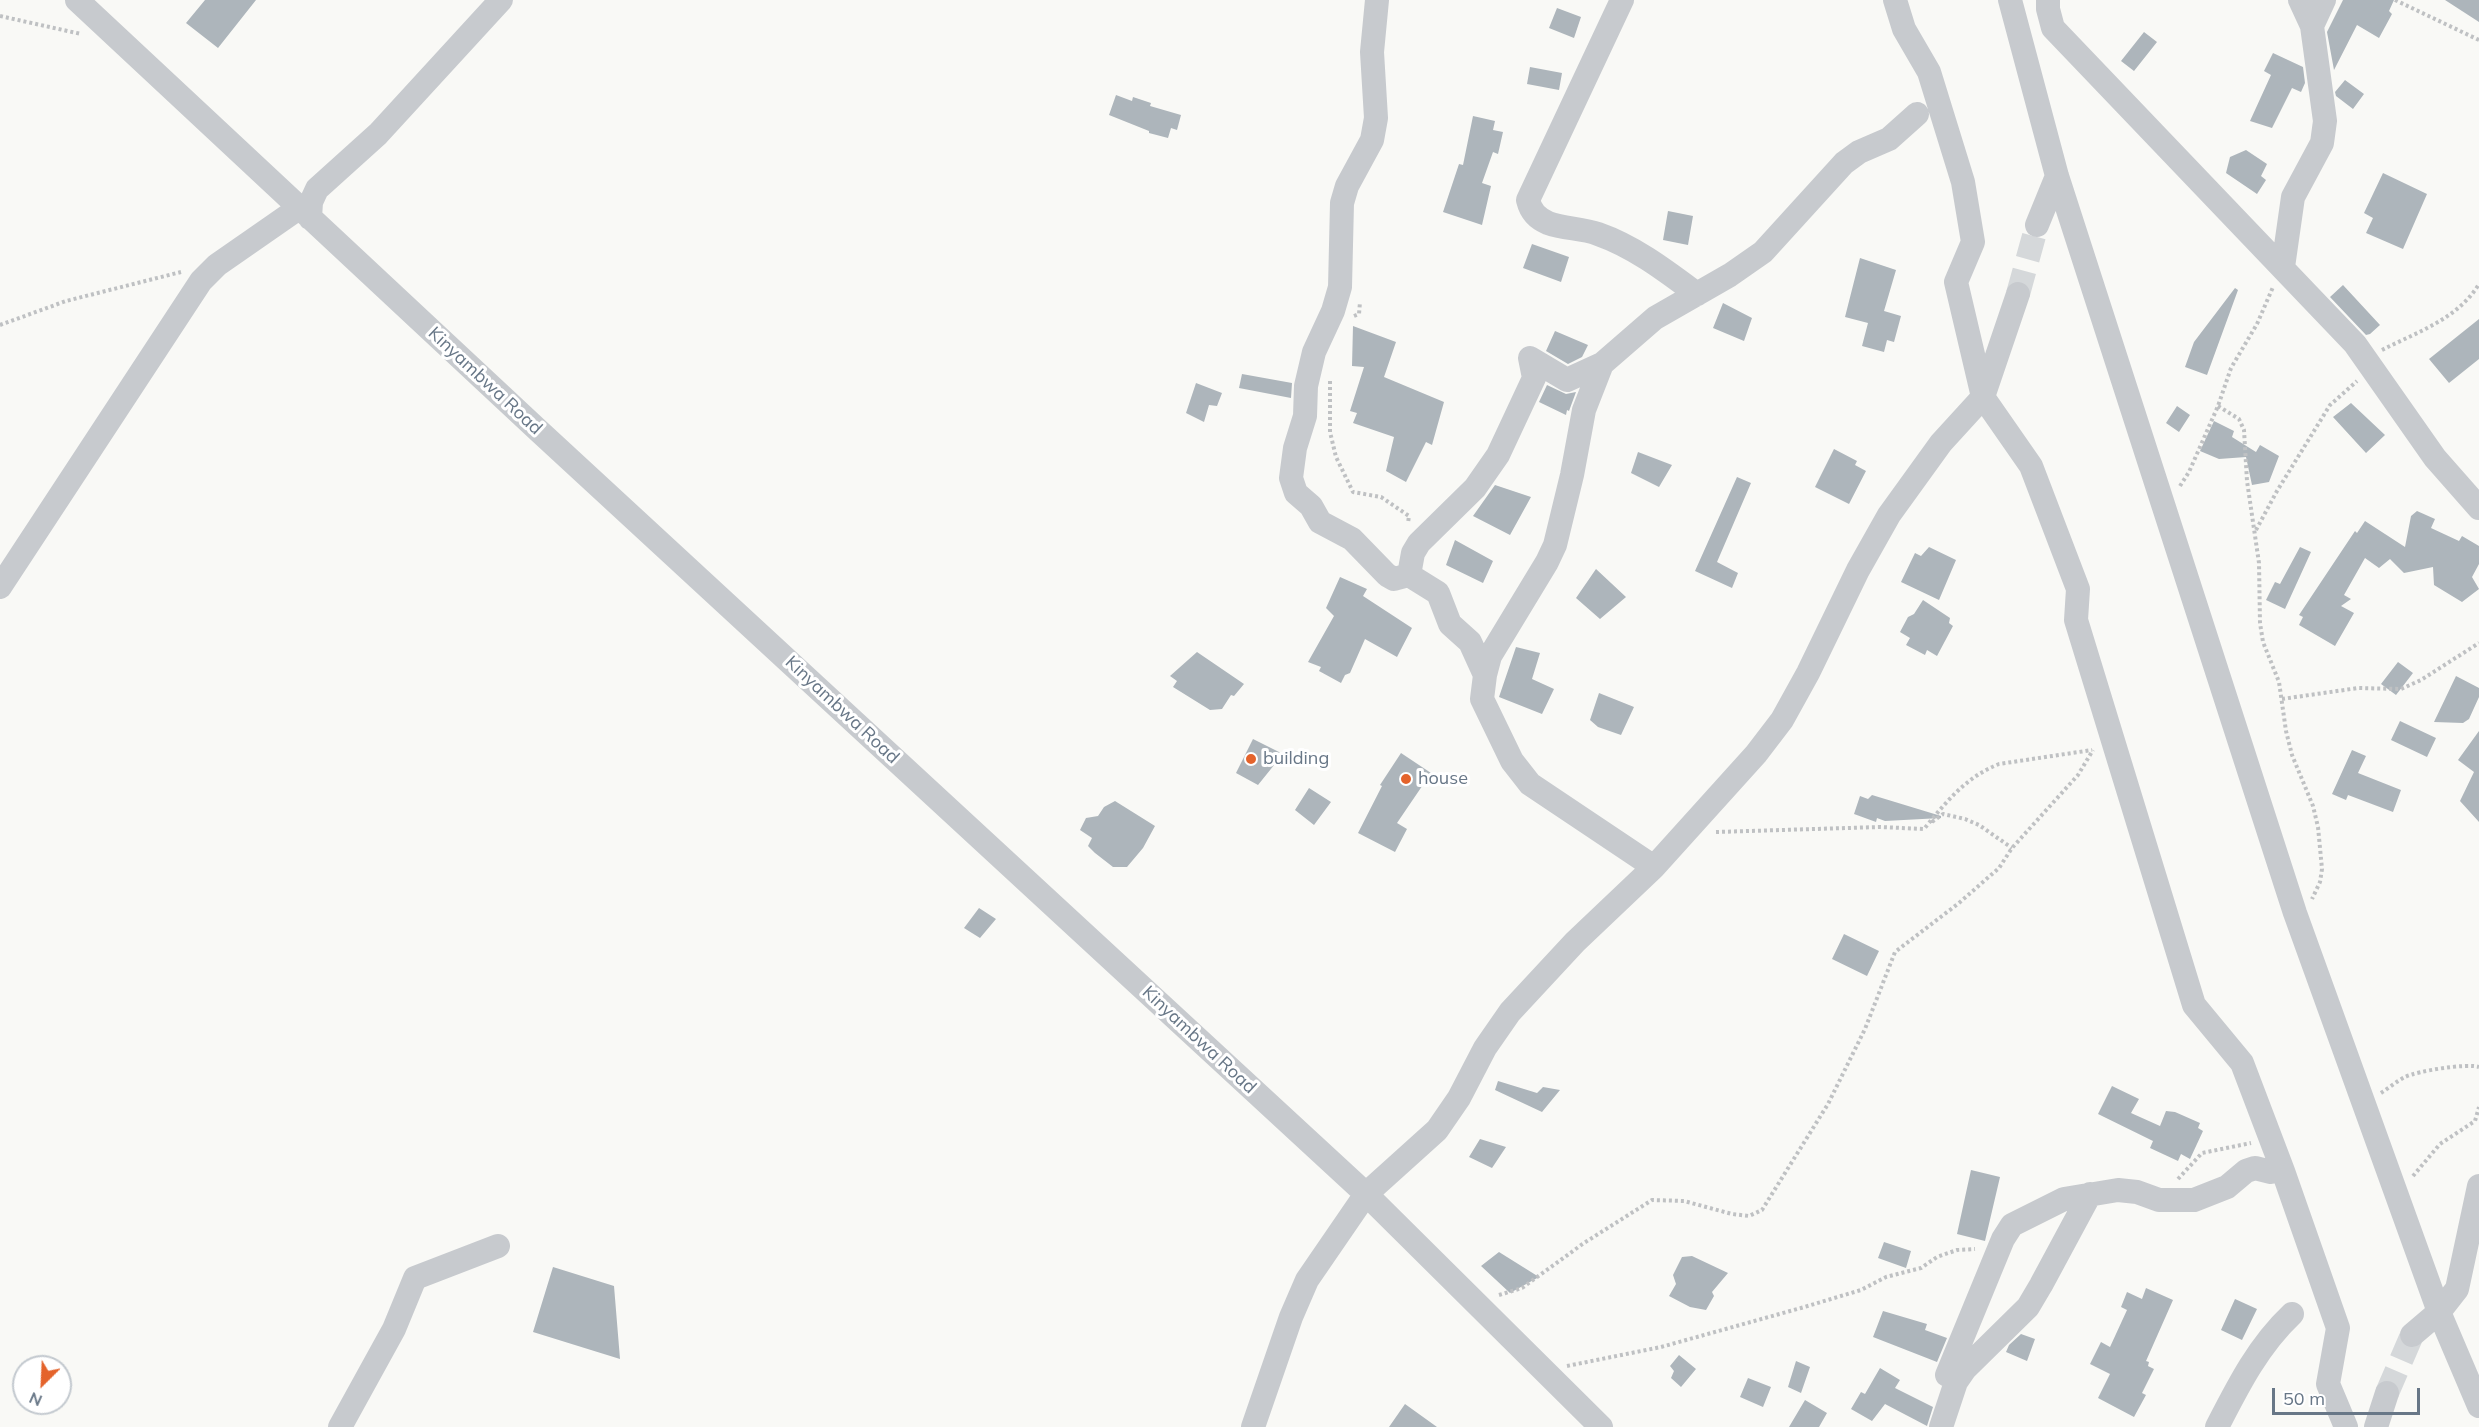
<!DOCTYPE html>
<style>
body{margin:0}
#map{position:relative;width:2479px;height:1427px;overflow:hidden;background:#f9f9f6;font-family:Mulish,sans-serif}
canvas{display:block}
.north{position:absolute;left:12px;top:1355px;width:60px;height:60px;box-sizing:border-box;background:#fff;border:2px solid #c3c9cf;border-radius:50%;rotate:204deg;font-size:16px;font-weight:700;line-height:24px;text-align:center;color:#687787}
.north::after{content:'';display:block;margin:auto;width:21px;height:27px;background:#e4632b;clip-path:polygon(50% 0,100% 100%,50% 72%,0 100%)}
.scale{position:absolute;left:2272px;top:1388px;width:148px;height:27px;box-sizing:border-box;border:3px solid #687787;border-top:0;padding-left:8px;font-size:18px;line-height:21px;white-space:nowrap;color:#687787;-webkit-text-stroke:4px #fff;paint-order:stroke}
</style>
<div id="map">
<canvas width="2479" height="1427"></canvas>
<div class="north">N</div>
<div class="scale">50 m</div>
</div>
<script>
const ctx = document.querySelector('canvas').getContext('2d');
ctx.lineJoin = 'round';
function fill(path, color) { ctx.fillStyle = color; ctx.fill(path, 'evenodd'); }
function trace(path, color, width, dash) { ctx.strokeStyle = color; ctx.lineWidth = width; ctx.lineCap = dash ? 'butt' : 'round'; ctx.setLineDash(dash || []); ctx.stroke(path); }
function label(font, color, halo, rows, align = 'center') {
  ctx.font = font + ' Mulish,sans-serif'; ctx.lineWidth = 6; ctx.setLineDash([]); ctx.textBaseline = 'middle'; ctx.strokeStyle = halo; ctx.fillStyle = color; for (const [text, x, y, turn = 0] of rows) {
    ctx.save(); ctx.translate(x, y); ctx.rotate((+turn || 0) * Math.PI / 180); ctx.textAlign = isNaN(turn) ? turn : align; if (halo) ctx.strokeText(text, 0, 0); ctx.fillText(text, 0, 0); ctx.restore();
  }
}
const building = new Path2D(`
 M 205,0 L 256,0 L 218,48 L 186,23 Z
 M 2343,0 L 2394,0 L 2389,11 L 2392,14 L 2379,38 L 2357,25 L 2334,70 L 2327,32 Z
 M 2445,0 L 2479,0 L 2479,22 Z
 M 1557,8 L 1581,17 L 1574,38 L 1549,28 Z
 M 2144,32 L 2157,42 L 2134,71 L 2121,61 Z
 M 2273,53 L 2303,67 L 2305,83 L 2301,92 L 2292,88 L 2272,128 L 2250,121 L 2271,75 L 2264,71 Z
 M 1530,67 L 1562,73 L 1559,90 L 1527,84 Z
 M 2345,80 L 2364,94 L 2353,109 L 2336,96 L 2335,92 Z
 M 1116,95 L 1132,101 L 1133,97 L 1151,103 L 1150,106 L 1181,115 L 1177,130 L 1171,128 L 1168,138 L 1149,133 L 1149,131 L 1109,115 Z
 M 1473,116 L 1495,121 L 1493,130 L 1503,132 L 1498,154 L 1493,152 L 1482,183 L 1491,186 L 1482,225 L 1443,212 L 1459,164 L 1463,165 Z
 M 2246,150 L 2267,164 L 2261,176 L 2266,180 L 2257,194 L 2226,173 L 2230,157 Z
 M 2383,173 L 2427,194 L 2403,249 L 2366,233 L 2373,218 L 2364,213 Z
 M 1668,211 L 1693,216 L 1688,245 L 1663,240 Z
 M 1532,244 L 1569,257 L 1561,282 L 1523,268 Z
 M 1860,258 L 1896,270 L 1884,311 L 1901,316 L 1894,342 L 1887,340 L 1884,352 L 1862,346 L 1868,323 L 1845,317 Z
 M 2343,285 L 2380,325 L 2370,334 L 2366,335 L 2330,297 Z
 M 2235,288 L 2238,290 L 2207,375 L 2185,367 L 2194,342 Z
 M 1723,303 L 1752,318 L 1744,341 L 1713,328 Z
 M 2479,319 L 2479,359 L 2449,383 L 2429,359 Z
 M 1353,326 L 1396,342 L 1384,377 L 1444,402 L 1432,445 L 1426,442 L 1406,482 L 1386,471 L 1394,437 L 1353,423 L 1357,413 L 1350,411 L 1364,367 L 1352,366 Z
 M 1555,331 L 1588,345 L 1582,357 L 1568,364 L 1546,351 Z
 M 1242,374 L 1292,383 L 1291,398 L 1239,388 Z
 M 1196,383 L 1222,393 L 1217,406 L 1209,405 L 1204,422 L 1186,413 Z
 M 1547,385 L 1566,394 L 1576,392 L 1569,411 L 1567,410 L 1566,415 L 1539,402 Z
 M 2351,403 L 2385,435 L 2366,453 L 2333,417 Z
 M 2177,406 L 2190,415 L 2179,432 L 2166,423 Z
 M 2214,421 L 2234,431 L 2232,437 L 2256,452 L 2260,445 L 2279,456 L 2269,482 L 2252,485 L 2246,457 L 2219,459 L 2200,451 Z
 M 1834,449 L 1857,461 L 1855,465 L 1866,471 L 1849,504 L 1815,487 Z
 M 1638,452 L 1672,465 L 1659,487 L 1631,473 Z
 M 1737,477 L 1751,483 L 1717,562 L 1738,573 L 1732,588 L 1695,571 Z
 M 1495,485 L 1531,497 L 1510,535 L 1473,516 Z
 M 2417,511 L 2435,519 L 2431,528 L 2459,541 L 2462,536 L 2479,546 L 2479,564 L 2472,577 L 2479,589 L 2462,602 L 2434,585 L 2433,567 L 2404,573 L 2390,559 L 2379,568 L 2365,558 L 2344,595 L 2351,599 L 2341,606 L 2354,613 L 2335,646 L 2299,625 L 2303,617 L 2299,615 L 2355,531 L 2357,533 L 2365,521 L 2405,547 L 2411,516 Z
 M 1455,540 L 1493,561 L 1483,583 L 1446,565 Z
 M 1929,547 L 1956,560 L 1939,600 L 1901,582 L 1915,553 L 1921,556 Z
 M 2300,547 L 2311,552 L 2285,609 L 2266,600 L 2275,582 L 2280,584 Z
 M 1596,569 L 1626,597 L 1600,619 L 1576,598 Z
 M 1340,577 L 1367,589 L 1363,596 L 1412,628 L 1397,657 L 1365,639 L 1350,673 L 1345,675 L 1341,683 L 1319,671 L 1321,667 L 1308,662 L 1334,616 L 1326,608 Z
 M 1923,600 L 1950,618 L 1949,623 L 1953,626 L 1937,656 L 1927,650 L 1925,655 L 1906,645 L 1910,638 L 1900,632 L 1908,617 L 1914,614 Z
 M 1516,647 L 1540,653 L 1532,679 L 1554,689 L 1542,714 L 1499,697 Z
 M 1197,652 L 1244,684 L 1234,696 L 1231,695 L 1222,709 L 1210,710 L 1173,687 L 1177,681 L 1170,676 Z
 M 2398,662 L 2413,673 L 2396,695 L 2381,684 Z
 M 2456,676 L 2479,688 L 2479,697 L 2469,719 L 2463,723 L 2434,722 Z
 M 1599,693 L 1634,707 L 1621,735 L 1598,727 L 1590,720 Z
 M 2400,721 L 2436,738 L 2427,757 L 2391,740 Z
 M 2479,731 L 2479,822 L 2460,801 L 2474,772 L 2458,760 Z
 M 1253,739 L 1283,754 L 1258,785 L 1236,773 Z
 M 2352,750 L 2366,756 L 2358,773 L 2401,790 L 2393,812 L 2348,795 L 2346,800 L 2332,794 Z
 M 1401,753 L 1431,773 L 1397,823 L 1407,829 L 1395,852 L 1358,833 L 1382,786 L 1380,785 Z
 M 1309,788 L 1331,802 L 1314,825 L 1295,810 Z
 M 1872,795 L 1941,816 L 1941,818 L 1885,821 L 1877,818 L 1876,822 L 1854,814 L 1860,796 L 1868,799 Z
 M 1115,801 L 1155,826 L 1143,848 L 1127,867 L 1113,867 L 1095,853 L 1088,846 L 1092,838 L 1080,830 L 1086,818 L 1098,816 L 1104,807 Z
 M 979,908 L 996,919 L 980,938 L 964,928 Z
 M 1844,934 L 1879,951 L 1867,976 L 1832,959 Z
 M 1498,1081 L 1537,1093 L 1543,1087 L 1560,1090 L 1542,1112 L 1495,1090 Z
 M 2112,1086 L 2139,1099 L 2131,1113 L 2160,1126 L 2166,1111 L 2175,1112 L 2200,1123 L 2198,1128 L 2203,1131 L 2190,1159 L 2181,1154 L 2178,1161 L 2150,1148 L 2153,1141 L 2098,1114 Z
 M 1480,1139 L 1506,1147 L 1492,1168 L 1469,1157 Z
 M 1971,1170 L 2000,1177 L 1985,1241 L 1957,1234 Z
 M 1884,1242 L 1911,1251 L 1906,1268 L 1878,1258 Z
 M 1499,1252 L 1539,1277 L 1510,1293 L 1481,1266 Z
 M 1692,1256 L 1728,1273 L 1712,1292 L 1714,1296 L 1706,1310 L 1690,1307 L 1669,1296 L 1676,1284 L 1673,1275 L 1682,1257 Z
 M 553,1267 L 614,1286 L 620,1359 L 533,1332 Z
 M 2146,1288 L 2173,1300 L 2146,1361 L 2149,1362 L 2148,1366 L 2154,1369 L 2142,1393 L 2146,1395 L 2134,1417 L 2098,1398 L 2110,1374 L 2090,1364 L 2101,1342 L 2110,1347 L 2127,1310 L 2121,1307 L 2127,1292 L 2142,1299 Z
 M 2235,1299 L 2257,1309 L 2242,1340 L 2221,1330 Z
 M 1883,1311 L 1927,1324 L 1925,1330 L 1947,1338 L 1937,1362 L 1873,1337 Z
 M 2021,1334 L 2035,1339 L 2027,1361 L 2006,1352 L 2009,1345 Z
 M 1679,1355 L 1696,1369 L 1681,1387 L 1671,1378 L 1674,1371 L 1670,1366 Z
 M 1796,1361 L 1810,1367 L 1801,1393 L 1788,1387 Z
 M 1880,1368 L 1900,1380 L 1895,1388 L 1933,1407 L 1927,1426 L 1885,1404 L 1872,1421 L 1851,1409 L 1861,1392 L 1865,1394 Z
 M 1748,1378 L 1771,1387 L 1763,1407 L 1740,1397 Z
 M 1805,1400 L 1827,1413 L 1819,1427 L 1789,1427 Z
 M 1405,1404 L 1437,1427 L 1389,1427 Z`);
const minorTunnel = new Path2D(`
 M 2018,294 L 2037,225
 M 2387,1393 L 2412,1335`);
const path = new Path2D(`
 M 2395,0 L 2479,40
 M 0,16 L 81,34
 M 1354,316 L 1359,314 L 1360,302
 M 0,325 L 66,301 L 181,272
 M 2382,350 C 2417,332 2458,319 2479,284
 M 1330,381 L 1330,432 L 1336,457 L 1353,492 L 1381,497 L 1409,516 L 1408,523
 M 2218,406 L 2239,419 L 2244,430 L 2247,481 L 2259,563 L 2260,623 L 2263,642 L 2279,682 L 2286,731 L 2292,755 L 2313,806 L 2318,827 L 2322,869 L 2320,882 L 2312,899
 M 2180,486 L 2189,472 L 2218,406 L 2231,368 L 2257,324 L 2273,287
 M 2256,530 L 2277,491 L 2330,405 L 2357,381
 M 2282,699 L 2358,688 L 2401,689 L 2421,680 L 2479,643
 M 1932,822 L 1943,814 L 1965,819 L 1979,825 L 2012,848
 M 1716,832 L 1880,827 L 1924,829 C 1946,802 1966,777 1999,764 L 2092,750
 M 2381,1093 C 2389,1088 2397,1081 2405,1077 C 2417,1071 2467,1063 2479,1067
 M 2413,1176 L 2440,1144 L 2475,1121 L 2479,1107
 M 2178,1179 L 2202,1153 L 2251,1143
 M 1499,1295 L 1522,1288 L 1584,1243 L 1652,1200 L 1684,1201 L 1732,1214 L 1749,1216 L 1762,1210 L 1828,1104 L 1865,1029 L 1895,952 L 1959,903 L 1999,868 L 2012,848 L 2078,775 L 2093,750
 M 1567,1366 L 1661,1347 L 1801,1308 L 1861,1290 L 1886,1277 L 1921,1268 L 1937,1257 L 1957,1250 L 1975,1249`);
const minor = new Path2D(`
 M 77,0 L 540,432 L 1366,1194 L 1601,1427
 M 1377,0 L 1372,52 L 1376,118 L 1372,140 L 1347,186 L 1342,203 L 1340,287 L 1333,311 L 1314,352 L 1306,386 L 1305,416 L 1295,448 L 1291,478 L 1296,493 L 1311,506 L 1320,522 L 1352,539 L 1387,575 L 1394,579 L 1409,575
 M 1622,0 L 1528,200 C 1531,212 1537,218 1548,223 C 1564,229 1582,228 1598,234 C 1635,247 1666,271 1697,294
 M 1895,0 L 1904,29 L 1929,72 L 1963,182 L 1973,242 L 1956,282 L 1983,397 L 2031,466 L 2078,589 L 2076,620 L 2194,1005 L 2242,1063 L 2283,1171 L 2338,1328 L 2328,1384 L 2346,1427
 M 2010,0 L 2057,176 L 2295,913 L 2439,1312 L 2479,1406
 M 2048,0 L 2048,9 L 2053,28 L 2355,344 L 2435,458 L 2479,508
 M 2312,26 L 2324,0
 M 310,218 L 311,202 L 317,189 L 378,134 L 501,0
 M 2037,225 L 2057,176
 M 2283,267 L 2293,197 L 2322,143 L 2325,121 L 2312,26 L 2300,0
 M 0,587 L 201,281 L 217,265 L 299,208
 M 1485,675 L 1470,642 L 1450,624 L 1438,593 L 1409,575 L 1413,553 L 1419,543 L 1475,488 L 1498,455 L 1534,378 L 1530,358 L 1567,380 L 1602,364
 M 1654,867 L 1530,784 L 1512,761 L 1482,699 L 1485,675 L 1490,656 L 1547,562 L 1555,545 L 1572,475 L 1584,410 L 1602,364 L 1655,318 L 1730,275 L 1763,252 L 1844,163 L 1859,152 L 1889,139 L 1917,114
 M 2412,1335 L 2439,1312 L 2457,1289 L 2479,1186
 M 1947,1375 L 2003,1239 L 2012,1225 L 2064,1199 L 2118,1190 L 2137,1192 L 2159,1200 L 2194,1200 L 2227,1187 L 2246,1171 L 2255,1168 L 2271,1172
 M 340,1427 L 394,1329 L 415,1278 L 498,1246
 M 1253,1427 L 1291,1317 L 1307,1280 L 1366,1194 L 1437,1130 L 1459,1098 L 1485,1048 L 1510,1012 L 1575,942 L 1654,867 L 1756,754 L 1782,720 L 1808,673 L 1858,570 L 1889,515 L 1941,443 L 1983,397 L 2018,294
 M 1941,1427 L 1956,1382 L 1965,1369 L 2028,1307 L 2041,1285 L 2090,1194
 M 2217,1427 C 2238,1386 2258,1346 2292,1314
 M 2376,1427 L 2387,1393`);
const markers = [
 [1251,759,6,"#e4632b"],
 [1406,779,6,"#e4632b"]
];
const streetNames = [
 ["Kinyambwa Road",485,381,43],
 ["Kinyambwa Road",842,710,43],
 ["Kinyambwa Road",1199,1040,43]
];
const poiNames = [
 ["building",1263,759],
 ["house",1418,779]
];
fill(building, '#adb5bb');
trace(minorTunnel, '#d5d8da', 24, [24, 12]);
trace(path, '#bfc1c3', 4, [3, 3]);
trace(minor, '#c7cace', 24);
for (const [x, y, r, color] of markers) { const dot = new Path2D(); dot.arc(x, y, r, 0, 2 * Math.PI); ctx.fillStyle = color; ctx.fill(dot); trace(dot, '#fff', 2); }
label('18px', '#687787', '#fff', streetNames);
label('18px', '#687787', '#fff', poiNames, 'left');
</script>
